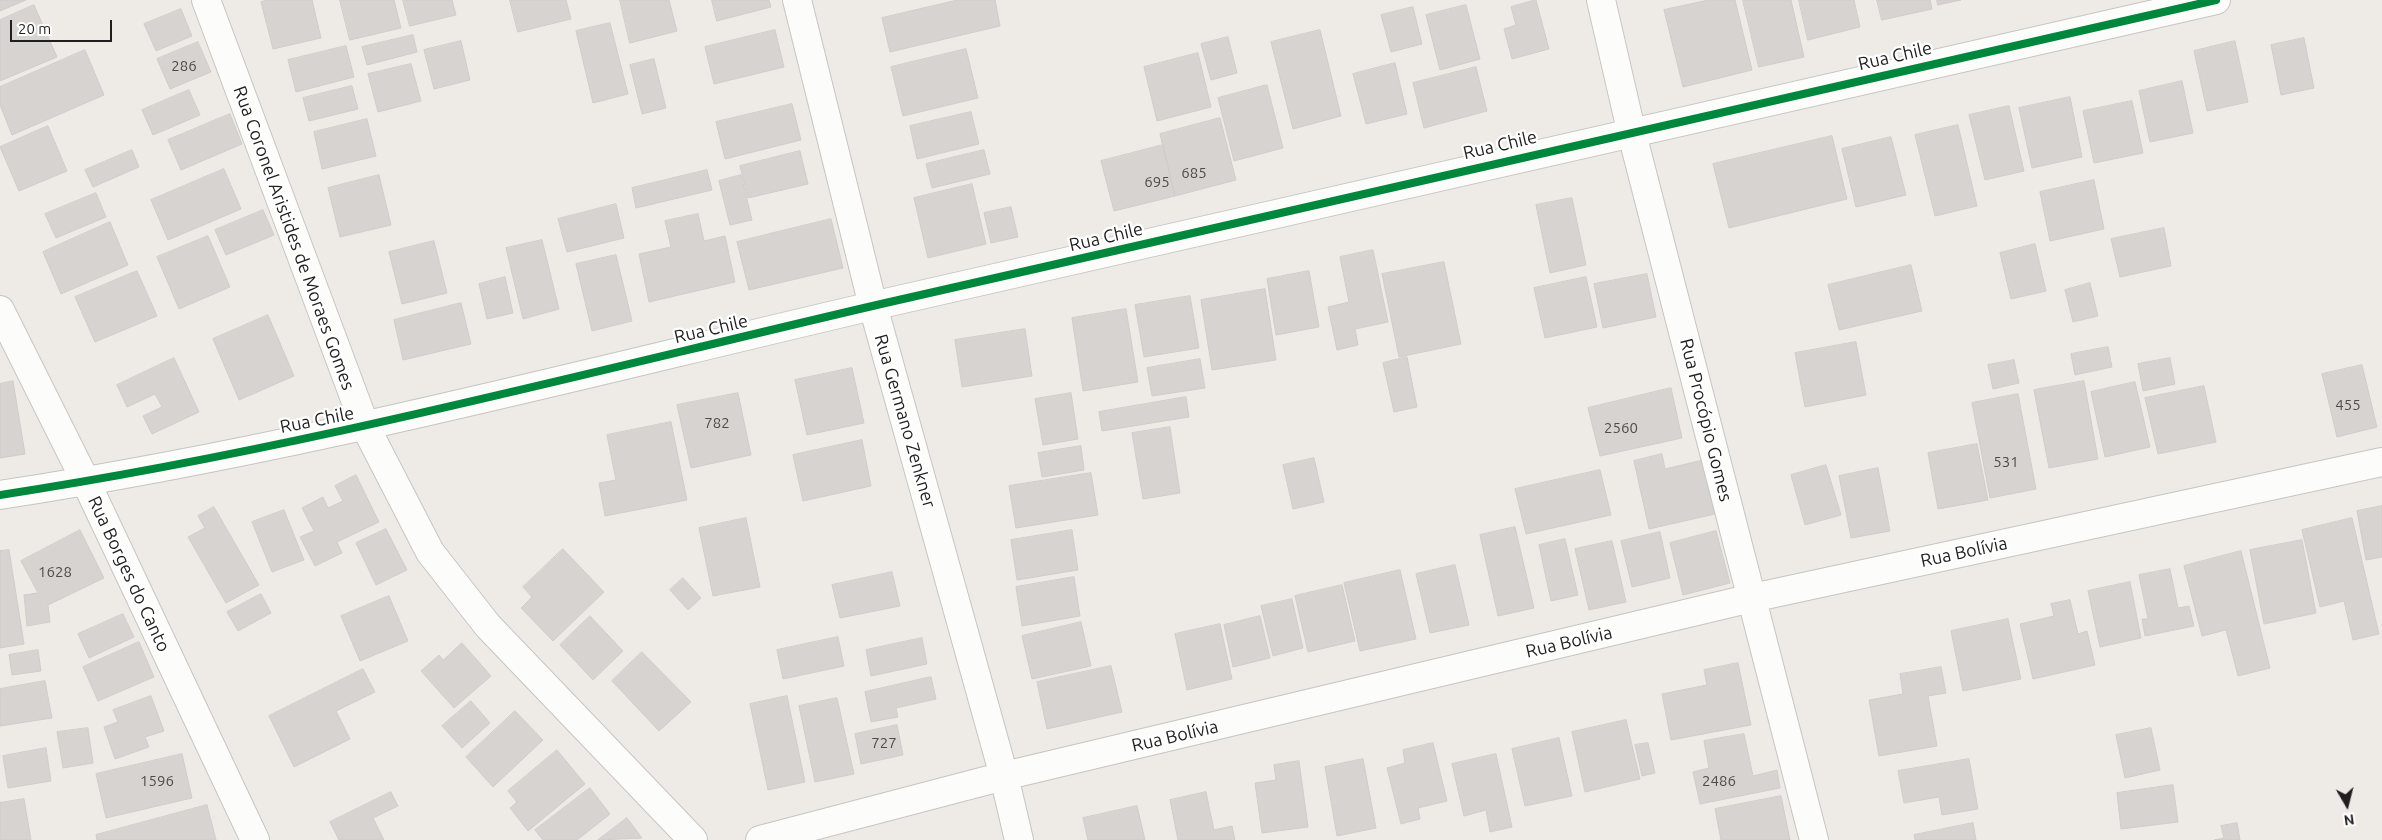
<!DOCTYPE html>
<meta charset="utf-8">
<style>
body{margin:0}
#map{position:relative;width:2382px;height:840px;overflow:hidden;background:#eeebe7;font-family:Ubuntu,sans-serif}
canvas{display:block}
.north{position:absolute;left:2322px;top:780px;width:50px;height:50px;-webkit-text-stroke:4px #fff;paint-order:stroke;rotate:172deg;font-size:14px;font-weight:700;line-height:20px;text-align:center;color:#1f1f1f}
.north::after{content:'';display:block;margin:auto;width:18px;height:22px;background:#1f1f1f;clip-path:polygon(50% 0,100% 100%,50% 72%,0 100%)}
.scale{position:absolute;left:10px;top:20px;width:102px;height:22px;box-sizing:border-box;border:2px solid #1f1f1f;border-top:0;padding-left:6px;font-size:15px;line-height:18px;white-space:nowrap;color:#1f1f1f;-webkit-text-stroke:4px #fff;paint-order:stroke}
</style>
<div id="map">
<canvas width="2382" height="840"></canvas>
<div class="north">N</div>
<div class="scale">20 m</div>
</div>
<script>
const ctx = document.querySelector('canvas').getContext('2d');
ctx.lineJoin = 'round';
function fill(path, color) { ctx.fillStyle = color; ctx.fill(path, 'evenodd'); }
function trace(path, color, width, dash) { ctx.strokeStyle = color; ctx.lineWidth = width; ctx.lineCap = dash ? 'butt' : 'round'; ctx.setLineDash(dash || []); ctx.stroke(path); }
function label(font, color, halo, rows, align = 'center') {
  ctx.font = font + ' Ubuntu,sans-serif'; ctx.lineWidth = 4.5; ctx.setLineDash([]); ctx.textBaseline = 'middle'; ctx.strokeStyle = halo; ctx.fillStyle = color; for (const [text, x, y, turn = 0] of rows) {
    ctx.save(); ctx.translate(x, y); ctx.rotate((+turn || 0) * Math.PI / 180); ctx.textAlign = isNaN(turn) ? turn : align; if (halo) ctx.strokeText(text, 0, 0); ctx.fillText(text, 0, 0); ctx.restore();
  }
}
const building = new Path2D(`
 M 0,0 L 26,0 L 0,11 Z
 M 268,0 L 312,0 L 321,38 L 273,49 L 261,2 Z
 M 340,0 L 394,0 L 401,28 L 350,40 Z
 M 403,0 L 452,0 L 456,15 L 410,26 Z
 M 510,0 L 566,0 L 571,19 L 518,32 Z
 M 620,0 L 669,0 L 677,31 L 630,43 Z
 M 712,0 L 769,0 L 771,7 L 717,21 Z
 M 958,0 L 995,0 L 1000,26 L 890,52 L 882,18 Z
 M 1536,0 L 1549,49 L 1512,59 L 1504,29 L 1516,25 L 1511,7 Z
 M 1709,0 L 1735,0 L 1752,70 L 1683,87 L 1664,10 Z
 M 1743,0 L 1791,0 L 1804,57 L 1759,67 Z
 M 1799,0 L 1854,0 L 1860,27 L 1808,40 Z
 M 1877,0 L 1930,0 L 1932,9 L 1882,20 Z
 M 1937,0 L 1961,0 L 1938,5 Z
 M 34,5 L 57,57 L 0,81 L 0,20 Z
 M 1466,5 L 1480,59 L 1440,70 L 1426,15 Z
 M 1413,7 L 1422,44 L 1391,52 L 1381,15 Z
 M 181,9 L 192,36 L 156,51 L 144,24 Z
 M 610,23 L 628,94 L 593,103 L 576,31 Z
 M 775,30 L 784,67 L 714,84 L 705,47 Z
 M 1320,30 L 1341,116 L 1293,129 L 1271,42 Z
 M 413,35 L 417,52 L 367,65 L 362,47 Z
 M 1228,37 L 1237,73 L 1211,80 L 1201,44 Z
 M 2304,38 L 2314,88 L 2281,95 L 2271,45 Z
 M 461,41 L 470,80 L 434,89 L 424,50 Z
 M 2235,41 L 2248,102 L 2207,111 L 2194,51 Z
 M 198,42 L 211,72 L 170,89 L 157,59 Z
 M 346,46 L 354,77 L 296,92 L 288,60 Z
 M 966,49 L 978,98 L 903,116 L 891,67 Z
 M 85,50 L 104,95 L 12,135 L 0,105 L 0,87 Z
 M 1198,53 L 1211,107 L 1157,121 L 1144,67 Z
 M 654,59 L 666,108 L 642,114 L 630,65 Z
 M 1395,63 L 1407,114 L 1366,124 L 1353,74 Z
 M 411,64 L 421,101 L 378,112 L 368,74 Z
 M 1476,67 L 1487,111 L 1424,128 L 1413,83 Z
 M 2182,81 L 2193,133 L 2150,142 L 2139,91 Z
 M 1267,85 L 1283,148 L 1234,161 L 1218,98 Z
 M 352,86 L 358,109 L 309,121 L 303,98 Z
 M 189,90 L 200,115 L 153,135 L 142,110 Z
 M 2070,97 L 2082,157 L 2032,168 L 2019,108 Z
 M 2132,101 L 2143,153 L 2094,163 L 2083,111 Z
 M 792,104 L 801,140 L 725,159 L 716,122 Z
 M 2009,106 L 2024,171 L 1985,180 L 1969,115 Z
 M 971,112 L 979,144 L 917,159 L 910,126 Z
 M 230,114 L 242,144 L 181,170 L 168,140 Z
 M 1220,118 L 1236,180 L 1175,196 L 1160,134 Z
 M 367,119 L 376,156 L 322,169 L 314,132 Z
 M 1958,125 L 1977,206 L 1935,216 L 1915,135 Z
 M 48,126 L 67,171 L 19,191 L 0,147 Z
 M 1832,136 L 1847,199 L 1729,228 L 1713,164 Z
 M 1891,137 L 1906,195 L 1856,207 L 1842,149 Z
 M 1163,145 L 1175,196 L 1114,211 L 1101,161 Z
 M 132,150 L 139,167 L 93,187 L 85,170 Z
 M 984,150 L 990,174 L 932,188 L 926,164 Z
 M 800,151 L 808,184 L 748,198 L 740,166 Z
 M 224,169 L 241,209 L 168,240 L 151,200 Z
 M 707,170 L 712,190 L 636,208 L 632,188 Z
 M 379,175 L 391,225 L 340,237 L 328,188 Z
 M 741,175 L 752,220 L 730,225 L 719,181 Z
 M 2094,180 L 2104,229 L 2050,241 L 2040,192 Z
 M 972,184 L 986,244 L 928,258 L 914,198 Z
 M 96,193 L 106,217 L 56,238 L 45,214 Z
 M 1572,198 L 1586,265 L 1550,273 L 1536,205 Z
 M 616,204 L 624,238 L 567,252 L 558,219 Z
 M 1011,207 L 1018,237 L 991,243 L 984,213 Z
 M 263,210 L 274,235 L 226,255 L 215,230 Z
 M 698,214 L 704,241 L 725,236 L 735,282 L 649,302 L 639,254 L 671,247 L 665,221 Z
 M 831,219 L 843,268 L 749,290 L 737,242 Z
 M 110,222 L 128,265 L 61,294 L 43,252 Z
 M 2164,228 L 2171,266 L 2120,277 L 2111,239 Z
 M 208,236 L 230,287 L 179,309 L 157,257 Z
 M 542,240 L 559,309 L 523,319 L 506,248 Z
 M 434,241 L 447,293 L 402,304 L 389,252 Z
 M 2035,244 L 2046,291 L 2011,299 L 2000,253 Z
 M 1373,250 L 1388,322 L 1355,329 L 1358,345 L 1337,350 L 1328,307 L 1349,302 L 1340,257 Z
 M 616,255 L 632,321 L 592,331 L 576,264 Z
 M 1444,262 L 1461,344 L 1399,357 L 1382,274 Z
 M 1911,265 L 1922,311 L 1839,330 L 1828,285 Z
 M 137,271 L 157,316 L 95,342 L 75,297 Z
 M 1309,271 L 1319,327 L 1276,335 L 1267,279 Z
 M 1647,274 L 1656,317 L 1603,328 L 1594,284 Z
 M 505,277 L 513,313 L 487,319 L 479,284 Z
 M 1586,277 L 1597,327 L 1545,338 L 1534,288 Z
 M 2090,283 L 2098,316 L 2073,322 L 2065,290 Z
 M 1265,289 L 1276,360 L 1212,370 L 1201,300 Z
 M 1190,296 L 1199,348 L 1144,357 L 1135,305 Z
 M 461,303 L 471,344 L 403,360 L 394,320 Z
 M 1126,309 L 1138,382 L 1083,391 L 1072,318 Z
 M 268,315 L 294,376 L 239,400 L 213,339 Z
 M 1025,329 L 1032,376 L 962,387 L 955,340 Z
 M 1856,342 L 1866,395 L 1805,407 L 1795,353 Z
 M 2108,347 L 2112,367 L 2075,375 L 2071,354 Z
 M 1407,357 L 1417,407 L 1394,412 L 1383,363 Z
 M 174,358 L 199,412 L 152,434 L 143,416 L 162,407 L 155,394 L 127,407 L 117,385 Z
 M 2170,358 L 2175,384 L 2143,391 L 2138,364 Z
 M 1200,359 L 1205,388 L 1152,396 L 1147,368 Z
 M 2014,360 L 2019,383 L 1993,389 L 1988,365 Z
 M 2362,365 L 2377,427 L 2337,437 L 2322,374 Z
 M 852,368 L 864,423 L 807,435 L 795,380 Z
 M 13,381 L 25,454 L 0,458 L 0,384 Z
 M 2084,381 L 2098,459 L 2049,468 L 2034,390 Z
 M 2135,382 L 2150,447 L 2105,457 L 2091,392 Z
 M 2204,386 L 2216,442 L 2158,454 L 2145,398 Z
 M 1671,388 L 1682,438 L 1600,456 L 1588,408 Z
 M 738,393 L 751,455 L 691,468 L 677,405 Z
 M 1071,393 L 1078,439 L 1043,445 L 1035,399 Z
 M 2018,394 L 2036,489 L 1990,498 L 1972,403 Z
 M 1186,397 L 1189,417 L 1102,431 L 1099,412 Z
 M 671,422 L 687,500 L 605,516 L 599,483 L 616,480 L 607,435 Z
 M 1170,427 L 1180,493 L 1143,499 L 1132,433 Z
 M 862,440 L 871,486 L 803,501 L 793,455 Z
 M 1977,444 L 1988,500 L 1938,509 L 1928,453 Z
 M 1081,446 L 1084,470 L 1042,477 L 1038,453 Z
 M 1662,454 L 1665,469 L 1703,460 L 1715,514 L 1649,529 L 1634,461 Z
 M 1314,458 L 1324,502 L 1293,509 L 1283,465 Z
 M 1826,465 L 1841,515 L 1805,525 L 1791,475 Z
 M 1878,468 L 1890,531 L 1851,538 L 1839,476 Z
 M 1600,470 L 1611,515 L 1526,534 L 1515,489 Z
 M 1091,473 L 1098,515 L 1016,528 L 1009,486 Z
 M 356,475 L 379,522 L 337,542 L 342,553 L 315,566 L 300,537 L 314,531 L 302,508 L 323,497 L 328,508 L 343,501 L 335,486 Z
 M 2382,506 L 2382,557 L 2366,560 L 2357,511 Z
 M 214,507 L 259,585 L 226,603 L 188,537 L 205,528 L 198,516 Z
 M 284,510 L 304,560 L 272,572 L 252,522 Z
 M 746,518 L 760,587 L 713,596 L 699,528 Z
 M 2352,518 L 2379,634 L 2353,640 L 2344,601 L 2320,607 L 2302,530 Z
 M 1515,527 L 1534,608 L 1498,616 L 1480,535 Z
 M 386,529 L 407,570 L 376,585 L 356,543 Z
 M 80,530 L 104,578 L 48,605 L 50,622 L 27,626 L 24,595 L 38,593 L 21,561 Z
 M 1072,530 L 1078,570 L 1017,580 L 1011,540 Z
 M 1716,531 L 1730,583 L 1683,595 L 1670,543 Z
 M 1660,532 L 1670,578 L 1632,587 L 1621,541 Z
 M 1565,539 L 1578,595 L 1551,601 L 1539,545 Z
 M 2302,540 L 2316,613 L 2264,624 L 2250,550 Z
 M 1612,541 L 1626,602 L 1589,610 L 1575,549 Z
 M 563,549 L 604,592 L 553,641 L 521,608 L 532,597 L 523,587 Z
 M 9,550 L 24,644 L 0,648 L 0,551 Z
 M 2241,551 L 2270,668 L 2238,676 L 2226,630 L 2202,636 L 2184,566 Z
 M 1455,565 L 1469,625 L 1430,633 L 1416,574 Z
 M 2170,569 L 2178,608 L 2189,606 L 2194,626 L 2145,636 L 2142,619 L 2148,619 L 2139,575 Z
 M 1400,570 L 1416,639 L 1360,651 L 1344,583 Z
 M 892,572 L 900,606 L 840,618 L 832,585 Z
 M 1074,577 L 1080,616 L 1022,626 L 1016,587 Z
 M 683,578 L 701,598 L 688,610 L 670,590 Z
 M 2130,582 L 2141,638 L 2100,647 L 2088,591 Z
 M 1342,585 L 1355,641 L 1308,652 L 1295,596 Z
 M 261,594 L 271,613 L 238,631 L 227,612 Z
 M 389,596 L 408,641 L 360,661 L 341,616 Z
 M 1292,599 L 1303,648 L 1273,656 L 1261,606 Z
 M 2070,600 L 2078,634 L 2087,631 L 2095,665 L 2033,679 L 2020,624 L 2054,616 L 2051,604 Z
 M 123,614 L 134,637 L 89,658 L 78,634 Z
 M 590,616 L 623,651 L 593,680 L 560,645 Z
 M 1260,616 L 1270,658 L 1233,667 L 1224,625 Z
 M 2008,619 L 2021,679 L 1963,691 L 1951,631 Z
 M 1081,622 L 1091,666 L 1032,679 L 1022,636 Z
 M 1220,624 L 1232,679 L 1187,690 L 1175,634 Z
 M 838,637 L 844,666 L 783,679 L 777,650 Z
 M 922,638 L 927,664 L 871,676 L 866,650 Z
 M 139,642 L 154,677 L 98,701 L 83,667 Z
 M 462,643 L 491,676 L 454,708 L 421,671 L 439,655 L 443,660 Z
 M 38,650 L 41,671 L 12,675 L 9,655 Z
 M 642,652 L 691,702 L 659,731 L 612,681 Z
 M 1738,663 L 1751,725 L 1671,740 L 1662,694 L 1707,685 L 1704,670 Z
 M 1111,666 L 1122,712 L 1047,729 L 1037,682 Z
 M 1941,667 L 1946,693 L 1928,696 L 1937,746 L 1879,756 L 1869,700 L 1903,694 L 1900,674 Z
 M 363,669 L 375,692 L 336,711 L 350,739 L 294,767 L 269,716 Z
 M 931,677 L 936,699 L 896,708 L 898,717 L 871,722 L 865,692 Z
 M 45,681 L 52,718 L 0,726 L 0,689 Z
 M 151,696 L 164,731 L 145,737 L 149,747 L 115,759 L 104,727 L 118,722 L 113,710 Z
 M 787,696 L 805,782 L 768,790 L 750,704 Z
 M 837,698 L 854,774 L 815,782 L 799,706 Z
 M 471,701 L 490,723 L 462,748 L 442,726 Z
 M 515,711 L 543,740 L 493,787 L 466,757 Z
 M 1626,720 L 1640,779 L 1585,792 L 1572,732 Z
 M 897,725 L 903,755 L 861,764 L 855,734 Z
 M 88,728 L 93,763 L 63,768 L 57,732 Z
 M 2151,728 L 2160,770 L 2125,778 L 2116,735 Z
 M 1744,734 L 1753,776 L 1777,770 L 1780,788 L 1700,804 L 1693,772 L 1709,768 L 1704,741 Z
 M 1559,738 L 1572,796 L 1525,806 L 1512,749 Z
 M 1433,743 L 1447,801 L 1418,808 L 1420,819 L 1401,824 L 1387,768 L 1405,763 L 1403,750 Z
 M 1648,743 L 1655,773 L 1642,776 L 1635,745 Z
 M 46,748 L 51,781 L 8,788 L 3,756 Z
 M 557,750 L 585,784 L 528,831 L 510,808 L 517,802 L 508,791 Z
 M 182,754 L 192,798 L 106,818 L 96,774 Z
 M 1496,754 L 1512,827 L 1490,832 L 1486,810 L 1464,816 L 1452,764 Z
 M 1363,759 L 1376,828 L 1337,836 L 1325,767 Z
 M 1969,759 L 1978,809 L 1942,815 L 1939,797 L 1904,803 L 1898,771 Z
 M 1299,761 L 1308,827 L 1262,833 L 1255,783 L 1276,780 L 1274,765 Z
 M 2173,785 L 2178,822 L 2121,829 L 2117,793 Z
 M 590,788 L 610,814 L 577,840 L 543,840 L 535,830 Z
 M 391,792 L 398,806 L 373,818 L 384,840 L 339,840 L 330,822 Z
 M 1206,792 L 1214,830 L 1232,826 L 1235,840 L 1178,840 L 1170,800 Z
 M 1781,796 L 1790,840 L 1721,840 L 1715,809 Z
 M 24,799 L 31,840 L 0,840 L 0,803 Z
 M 207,805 L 216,840 L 97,840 L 96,835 Z
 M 1137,806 L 1145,840 L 1088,840 L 1083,818 Z
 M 627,818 L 642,838 L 598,840 Z
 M 1973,823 L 1976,840 L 1915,840 L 1914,835 Z
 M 2237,823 L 2240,840 L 2214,840 L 2224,838 L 2221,826 Z`);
const minor = new Path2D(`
 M 206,0 L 365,426 L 430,552 L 488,626 L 693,840
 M 797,0 L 873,306 L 1004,776 L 1019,840
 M 1601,0 L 1631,130 L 1814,840
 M 0,310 L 86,482 L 255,840
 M 0,495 C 297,450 589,372 881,304 C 1326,201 1771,99 2216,0
 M 760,840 L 1004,776 L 1752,598 L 2382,462`);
const cycleway = new Path2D(`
 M 0,495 C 297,450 589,372 881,304 C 1326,201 1771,99 2216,0`);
const numberNames = [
 ["286",184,66],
 ["685",1194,173],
 ["695",1157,182],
 ["455",2348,405],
 ["782",717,423],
 ["2560",1621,428],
 ["531",2006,462],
 ["1628",55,572],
 ["727",884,743],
 ["1596",157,781],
 ["2486",1719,781]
];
const streetNames = [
 ["Rua Chile",1895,56,-13],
 ["Rua Chile",1500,145,-13],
 ["Rua Chile",1106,237,-13],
 ["Rua Coronel Aristides de Moraes Gomes",294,238,70],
 ["Rua Chile",711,329,-13],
 ["Rua Chile",317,420,-11],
 ["Rua Procópio Gomes",1706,420,76],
 ["Rua Germano Zenkner",905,421,74],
 ["Rua Bolívia",1964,552,-12],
 ["Rua Borges do Canto",129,574,65],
 ["Rua Bolívia",1569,642,-13],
 ["Rua Bolívia",1175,736,-13]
];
fill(building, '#d6d3d0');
trace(building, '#d1ccc8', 1);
trace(minor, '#c6c5c3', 30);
trace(minor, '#fcfcfb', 28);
trace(cycleway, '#00873e', 8);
label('15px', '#4d4c4b', null, numberNames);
label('18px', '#1f1f1f', '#fff', streetNames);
</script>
